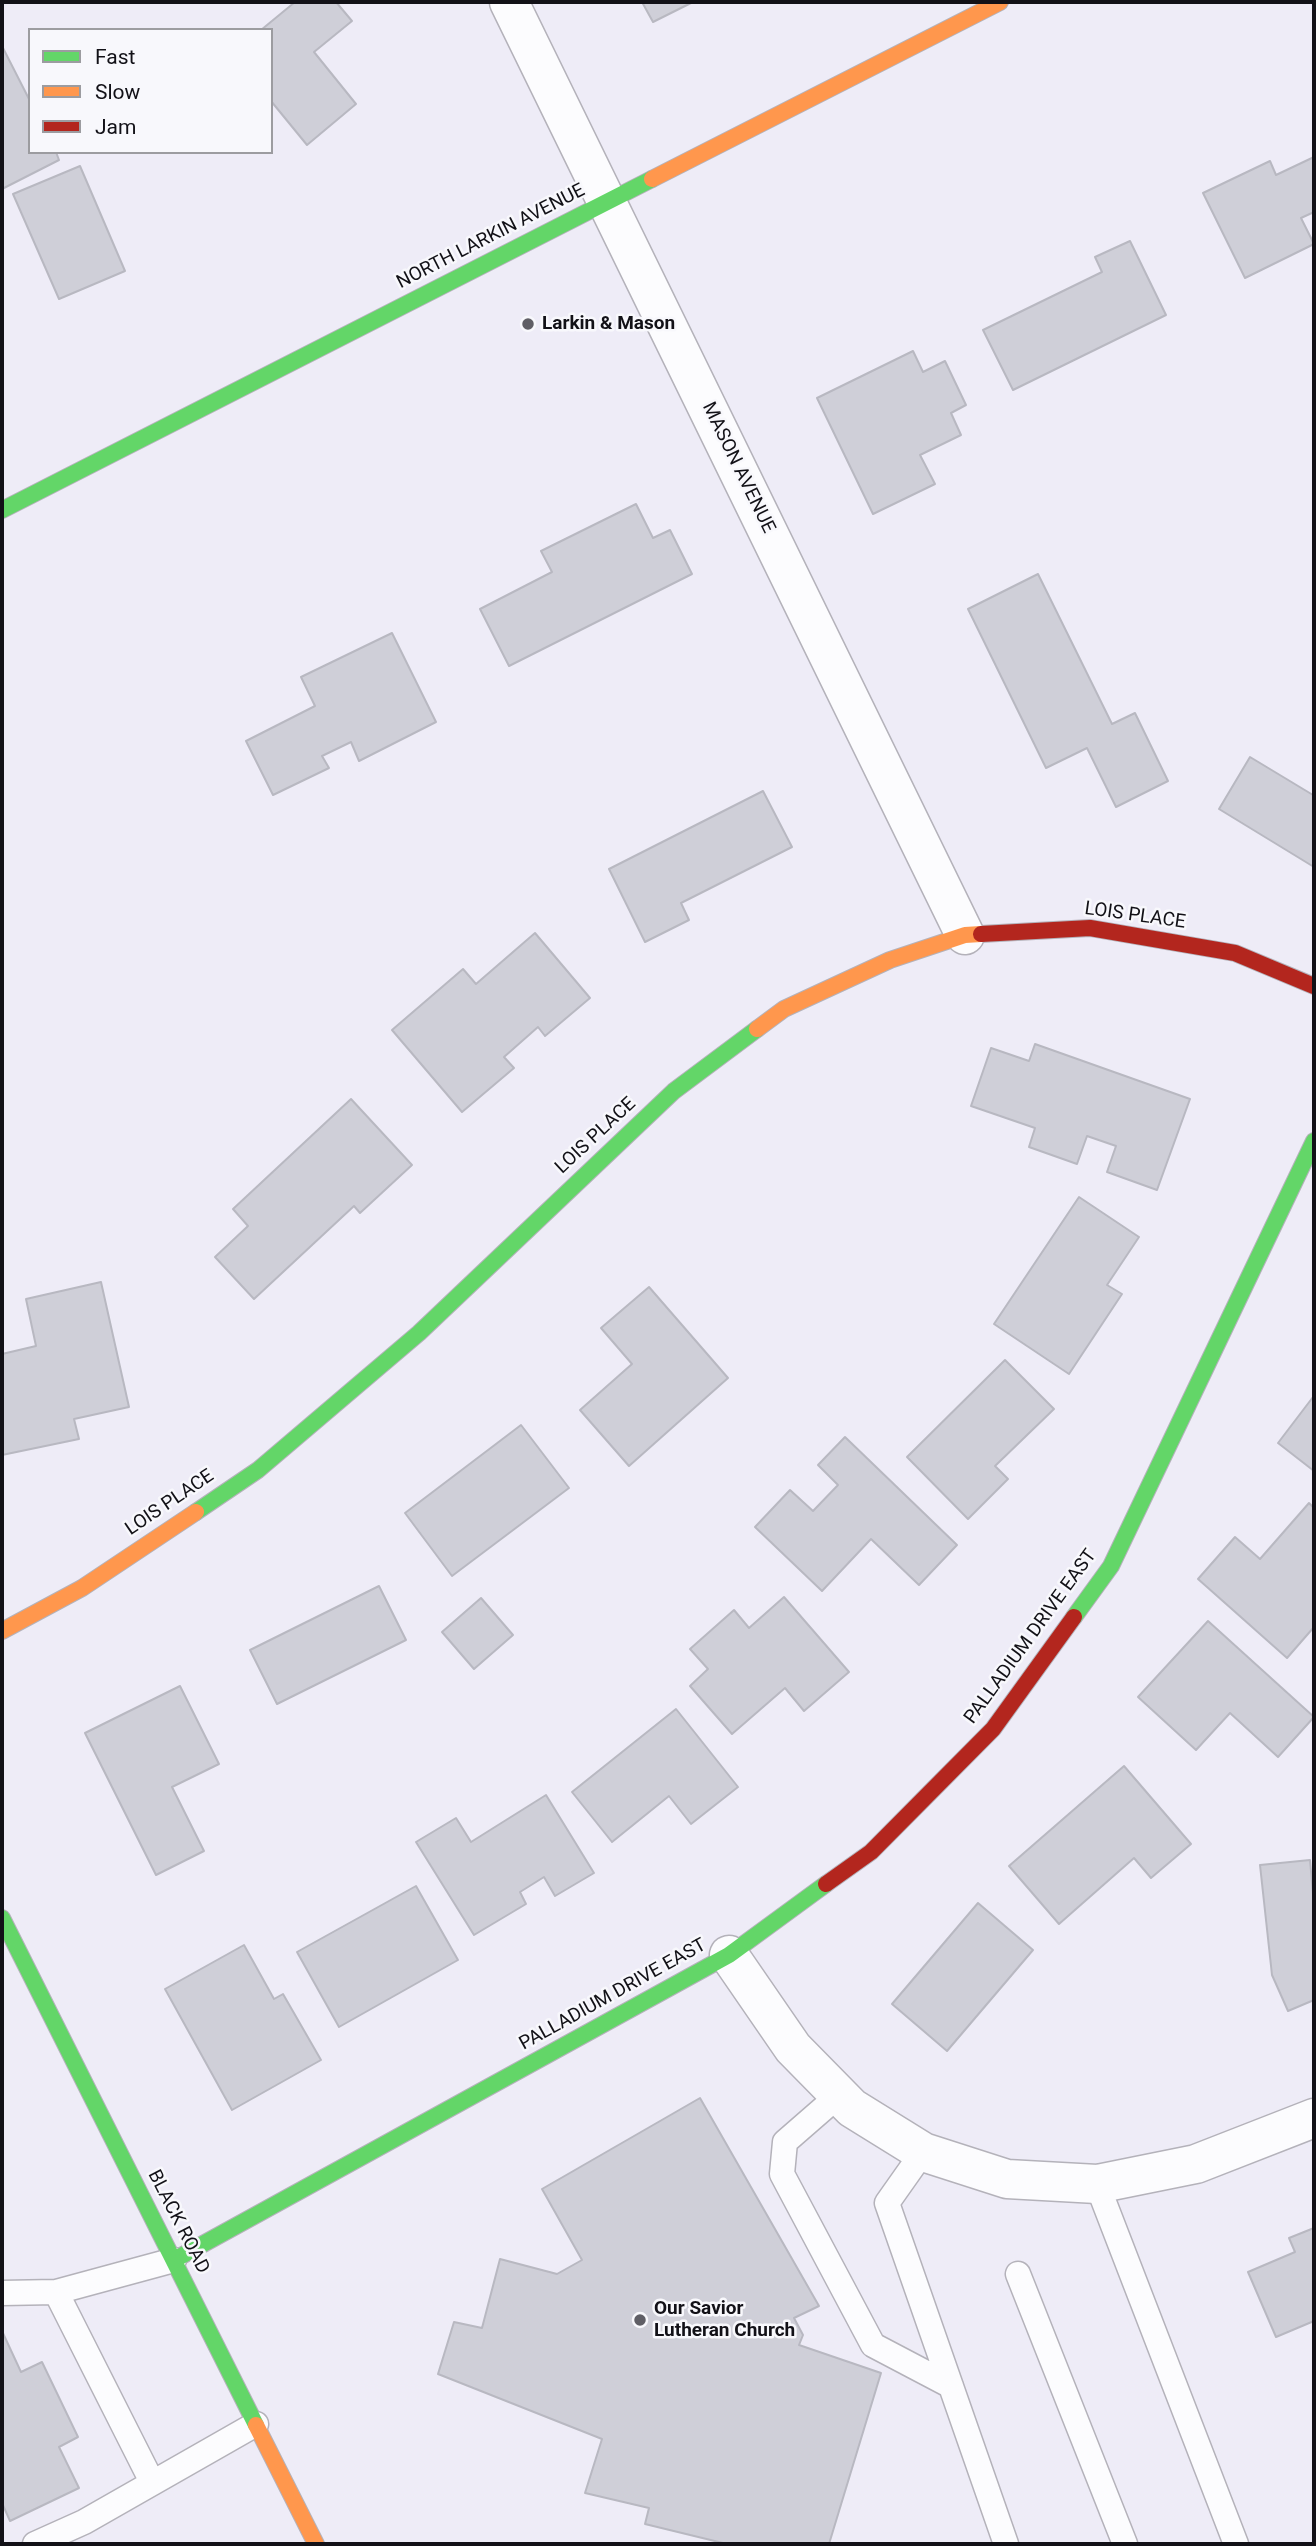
<!DOCTYPE html>
<style>
body{margin:0}
#map{position:relative;width:1316px;height:2546px;overflow:hidden;background:#eeecf7;font-family:Roboto,sans-serif}
canvas{display:block}
.frame{position:absolute;inset:0;border:4px solid #121117;pointer-events:none}
.legend{position:absolute;left:28px;top:28px;width:245px;height:126px;box-sizing:border-box;background:#f8f8fc;border:2px solid #9c9ca0;margin:0;padding:9px 12px;list-style:none;font-size:21px;color:#121117}
.legend li{display:flex;align-items:center;gap:14px;height:35px}
.legend b{width:35px;border:2px solid #9c9ca0}
</style>
<div id="map">
<canvas width="1316" height="2546"></canvas>
<div class="frame"></div>
<ul class="legend">
<li><b style="height:9px;background:#63d668"></b>Fast</li>
<li><b style="height:9px;background:#ff974d"></b>Slow</li>
<li><b style="height:9px;background:#b3261e"></b>Jam</li>
</ul>
</div>
<script>
const ctx = document.querySelector('canvas').getContext('2d');
ctx.lineJoin = 'round';
function fill(path, color) { ctx.fillStyle = color; ctx.fill(path, 'evenodd'); }
function trace(path, color, width, dash) { ctx.strokeStyle = color; ctx.lineWidth = width; ctx.lineCap = dash ? 'butt' : 'round'; ctx.setLineDash(dash || []); ctx.stroke(path); }
function label(font, color, halo, rows, align = 'center') {
  ctx.font = font + ' Roboto,sans-serif'; ctx.lineWidth = 5; ctx.setLineDash([]); ctx.textBaseline = 'middle'; ctx.strokeStyle = halo; ctx.fillStyle = color; for (const [text, x, y, turn = 0] of rows) {
    ctx.save(); ctx.translate(x, y); ctx.rotate((+turn || 0) * Math.PI / 180); ctx.textAlign = isNaN(turn) ? turn : align; if (halo) ctx.strokeText(text, 0, 0); ctx.fillText(text, 0, 0); ctx.restore();
  }
}
const building = new Path2D(`
 M 295,2 L 336,2 L 352,21 L 314,52 L 356,104 L 307,145 L 271,101 L 271,30 L 261,30 Z
 M 642,2 L 693,2 L 653,22 Z
 M 2,46 L 30,101 L 30,152 L 56,152 L 59,160 L 2,189 Z
 M 1314,157 L 1314,212 L 1301,218 L 1314,244 L 1245,278 L 1203,193 L 1270,161 L 1276,175 Z
 M 80,166 L 125,271 L 59,299 L 13,194 Z
 M 1130,241 L 1166,315 L 1013,390 L 983,330 L 1102,272 L 1095,257 Z
 M 913,351 L 923,372 L 945,361 L 966,405 L 951,413 L 961,435 L 920,455 L 935,484 L 873,514 L 817,398 Z
 M 636,504 L 653,538 L 670,530 L 692,574 L 509,666 L 480,609 L 552,572 L 541,551 Z
 M 1038,574 L 1112,724 L 1135,713 L 1168,781 L 1116,807 L 1087,748 L 1046,768 L 968,609 Z
 M 392,633 L 436,722 L 359,761 L 351,742 L 322,756 L 329,768 L 273,795 L 246,741 L 315,706 L 301,677 Z
 M 1250,757 L 1313,795 L 1314,792 L 1314,867 L 1219,809 Z
 M 763,791 L 792,847 L 681,903 L 689,920 L 645,942 L 609,869 Z
 M 535,933 L 590,998 L 545,1036 L 538,1027 L 504,1057 L 514,1068 L 462,1112 L 392,1030 L 463,969 L 476,984 Z
 M 1035,1044 L 1190,1099 L 1157,1190 L 1107,1172 L 1116,1146 L 1087,1136 L 1077,1164 L 1029,1147 L 1035,1128 L 971,1106 L 991,1048 L 1029,1061 Z
 M 351,1099 L 412,1165 L 360,1213 L 354,1206 L 254,1299 L 215,1257 L 248,1226 L 233,1209 Z
 M 1079,1197 L 1139,1237 L 1107,1285 L 1122,1294 L 1069,1374 L 994,1324 Z
 M 101,1282 L 129,1407 L 74,1419 L 79,1439 L 2,1455 L 2,1354 L 36,1346 L 26,1299 Z
 M 649,1287 L 728,1378 L 629,1466 L 580,1410 L 632,1364 L 601,1328 Z
 M 1005,1360 L 1054,1409 L 995,1466 L 1008,1479 L 968,1519 L 907,1457 Z
 M 1313,1397 L 1314,1398 L 1314,1471 L 1278,1443 Z
 M 521,1425 L 569,1488 L 452,1576 L 405,1513 Z
 M 845,1437 L 957,1545 L 919,1585 L 871,1539 L 822,1591 L 755,1527 L 790,1490 L 813,1511 L 838,1485 L 818,1465 Z
 M 1309,1503 L 1314,1508 L 1314,1627 L 1287,1658 L 1198,1579 L 1235,1537 L 1260,1559 Z
 M 379,1586 L 406,1640 L 277,1704 L 250,1650 Z
 M 784,1597 L 849,1672 L 804,1711 L 785,1688 L 732,1734 L 690,1686 L 708,1669 L 690,1649 L 734,1610 L 749,1628 Z
 M 481,1598 L 513,1635 L 474,1669 L 442,1632 Z
 M 1208,1621 L 1314,1717 L 1278,1757 L 1230,1713 L 1196,1750 L 1138,1697 Z
 M 180,1686 L 219,1764 L 172,1787 L 204,1851 L 156,1875 L 85,1733 Z
 M 676,1709 L 738,1787 L 691,1824 L 669,1796 L 612,1842 L 572,1792 Z
 M 1124,1766 L 1191,1844 L 1151,1878 L 1134,1858 L 1059,1924 L 1009,1866 Z
 M 546,1795 L 594,1873 L 555,1896 L 544,1877 L 520,1892 L 526,1904 L 474,1935 L 416,1842 L 456,1818 L 471,1842 Z
 M 1310,1860 L 1314,1905 L 1314,2000 L 1288,2011 L 1272,1975 L 1260,1865 Z
 M 416,1886 L 458,1960 L 339,2027 L 297,1952 Z
 M 978,1903 L 1033,1950 L 947,2051 L 892,2004 Z
 M 244,1945 L 274,1999 L 283,1994 L 321,2060 L 232,2110 L 165,1989 Z
 M 700,2098 L 819,2306 L 794,2318 L 803,2335 L 799,2345 L 881,2373 L 829,2544 L 727,2544 L 645,2524 L 649,2508 L 585,2493 L 602,2439 L 438,2374 L 454,2322 L 482,2328 L 500,2259 L 557,2274 L 582,2260 L 542,2189 Z
 M 1314,2228 L 1314,2321 L 1276,2337 L 1248,2272 L 1295,2252 L 1289,2238 Z
 M 2,2331 L 21,2372 L 42,2362 L 78,2437 L 59,2447 L 79,2488 L 10,2521 L 2,2503 Z`);
const lane = new Path2D(`
 M 839,2095 L 785,2142 L 782,2174 L 873,2345 L 951,2386
 M 923,2152 L 887,2203 L 1006,2544
 M 1097,2184 L 1236,2544
 M 1018,2274 L 1125,2544
 M 56,2292 L 152,2482
 M 2,2293 L 56,2292 L 174,2260
 M 35,2544 L 84,2522 L 256,2424`);
const street = new Path2D(`
 M 509,2 L 965,935
 M 729,1955 L 793,2048 L 852,2108 L 923,2152 L 1007,2179 L 1097,2184 L 1196,2164 L 1314,2118`);
const fast = new Path2D(`
 M 2,510 L 652,179
 M 196,1512 L 258,1470 L 419,1333 L 674,1091 L 757,1029
 M 1074,1617 L 1111,1566 L 1314,1141
 M 2,1918 L 256,2425
 M 174,2260 L 729,1955 L 826,1884`);
const slow = new Path2D(`
 M 652,179 L 1000,2
 M 757,1029 L 784,1009 L 890,960 L 965,935 L 981,934
 M 2,1631 L 82,1588 L 196,1512
 M 256,2425 L 316,2544`);
const jam = new Path2D(`
 M 981,934 L 1090,928 L 1235,953 L 1314,986
 M 826,1884 L 871,1852 L 993,1729 L 1074,1617`);
const markers = [
 [528,324,7,"#5f5e65"],
 [640,2320,7,"#5f5e65"]
];
const streetNames = [
 ["NORTH LARKIN AVENUE",491,237,-27],
 ["MASON AVENUE",738,468,64],
 ["LOIS PLACE",1135,916,8],
 ["LOIS PLACE",596,1136,-43],
 ["LOIS PLACE",170,1503,-34],
 ["PALLADIUM DRIVE EAST",1031,1637,-54],
 ["PALLADIUM DRIVE EAST",613,1995,-29],
 ["BLACK ROAD",178,2222,63]
];
const poiNames = [
 ["Larkin & Mason",542,324],
 ["Our Savior",654,2309],
 ["Lutheran Church",654,2331]
];
fill(building, '#cfcfd8');
trace(building, '#b8b8c1', 2);
trace(lane, '#b4b2ba', 27);
trace(street, '#b4b2ba', 41);
trace(fast, '#b4b2ba', 18);
trace(slow, '#b4b2ba', 18);
trace(jam, '#b4b2ba', 18);
trace(lane, '#fcfcfe', 24);
trace(street, '#fcfcfe', 38);
trace(fast, '#63d668', 16);
trace(slow, '#ff974d', 16);
trace(jam, '#b3261e', 16);
for (const [x, y, r, color] of markers) { const dot = new Path2D(); dot.arc(x, y, r, 0, 2 * Math.PI); ctx.fillStyle = color; ctx.fill(dot); trace(dot, '#f8f8fc', 2.5); }
label('19px', '#121117', '#f8f8fc', streetNames);
label('bold 19px', '#121117', '#f8f8fc', poiNames, 'left');
</script>
